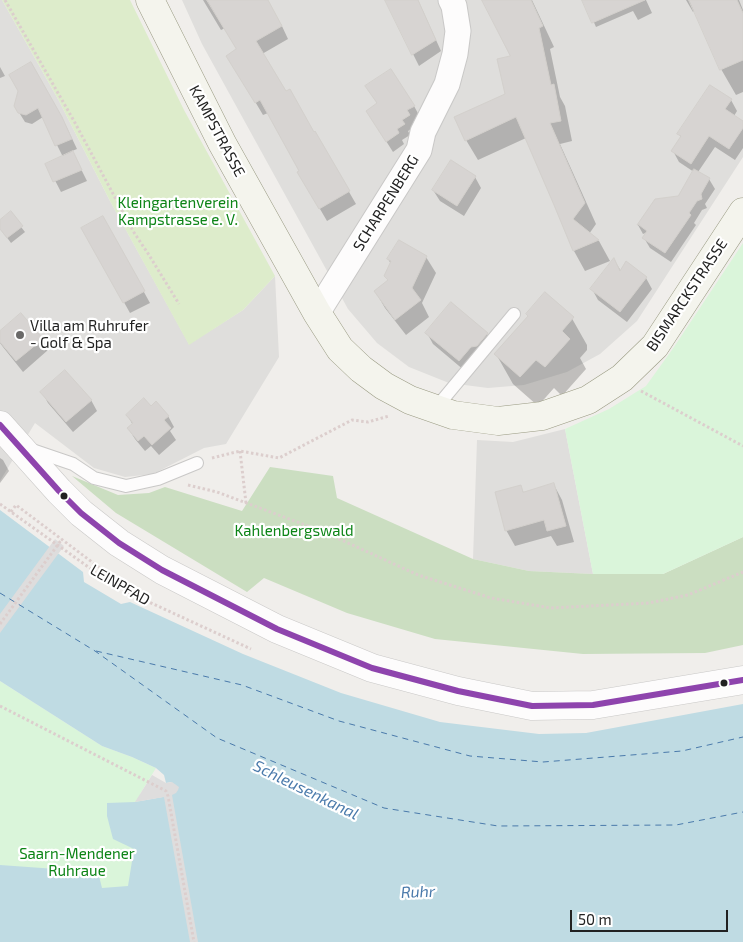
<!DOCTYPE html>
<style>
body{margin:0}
#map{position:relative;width:743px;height:942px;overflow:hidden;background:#f0eeeb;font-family:"Exo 2",sans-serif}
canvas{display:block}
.scale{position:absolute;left:570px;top:910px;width:158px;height:22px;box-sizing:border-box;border:2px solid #222;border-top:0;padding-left:6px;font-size:15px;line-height:18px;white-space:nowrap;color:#222;-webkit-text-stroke:4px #fff;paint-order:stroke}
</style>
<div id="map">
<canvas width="743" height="942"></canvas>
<div class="scale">50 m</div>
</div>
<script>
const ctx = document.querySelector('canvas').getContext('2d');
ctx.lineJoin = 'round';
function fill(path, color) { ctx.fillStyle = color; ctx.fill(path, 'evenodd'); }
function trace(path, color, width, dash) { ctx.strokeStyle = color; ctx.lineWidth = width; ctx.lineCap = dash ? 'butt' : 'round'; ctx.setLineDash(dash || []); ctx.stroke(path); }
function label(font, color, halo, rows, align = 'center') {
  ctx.font = font + ' "Exo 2",sans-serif'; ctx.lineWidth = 4.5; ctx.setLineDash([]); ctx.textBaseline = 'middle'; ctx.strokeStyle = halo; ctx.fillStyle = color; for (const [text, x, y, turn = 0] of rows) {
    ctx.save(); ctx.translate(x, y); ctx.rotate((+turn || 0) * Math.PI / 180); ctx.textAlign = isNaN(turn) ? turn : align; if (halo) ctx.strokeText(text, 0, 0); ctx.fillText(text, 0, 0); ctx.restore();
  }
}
const residential = new Path2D(`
 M 0,0 L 2,0 L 58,99 L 110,201 L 189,344 L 243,310 L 275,276 L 279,357 L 226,444 L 204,448 L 153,474 L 125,477 L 94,468 L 35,423 L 0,481 Z
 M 182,0 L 743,0 L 743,157 L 637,321 L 600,354 L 567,372 L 524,385 L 488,388 L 449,383 L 409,367 L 377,343 L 348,309 L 202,44 Z
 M 565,429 L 593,574 L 529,571 L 473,559 L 477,440 L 513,442 Z`);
const grass = new Path2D(`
 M 2,0 L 130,0 L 184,110 L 275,276 L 243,310 L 189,345 L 110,201 L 58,99 Z`);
const forest = new Path2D(`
 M 270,467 L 333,476 L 337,498 L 473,559 L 529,571 L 593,574 L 663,574 L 743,537 L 743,645 L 705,653 L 583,654 L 435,639 L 347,613 L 264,578 L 247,592 L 116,513 L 72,476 L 118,495 L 149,493 L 165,487 L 242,511 Z`);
const park = new Path2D(`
 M 743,243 L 743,537 L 663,574 L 593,574 L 565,429 L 609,409 L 646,386 L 674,347 Z
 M 0,681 L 102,746 L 132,757 L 156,768 L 140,794 L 175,942 L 0,942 Z`);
const water = new Path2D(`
 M 0,510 L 83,572 L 84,582 L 121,604 L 130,602 L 243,654 L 341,693 L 440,722 L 539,734 L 586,733 L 743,704 L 743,942 L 0,942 L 0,865 L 98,872 L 102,888 L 128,886 L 134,849 L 113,839 L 107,816 L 107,803 L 135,802 L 168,796 L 172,782 L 166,783 L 164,775 L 156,768 L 132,757 L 102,746 L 0,681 Z`);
const pier = new Path2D(`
 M 55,539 L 64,546 L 0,633 L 0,614 Z
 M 152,775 L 166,783 L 172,782 L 179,787 L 178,790 L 176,793 L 172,795 L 198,942 L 190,942 L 164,797 L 135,802 Z`);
const shadow = new Path2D(`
 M 203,0 L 246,0 L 281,24 L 288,39 L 262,54 L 285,93 L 314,133 L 315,133 L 356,204 L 327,221 L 299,173 L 300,172 L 268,113 L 263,115 L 228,56 L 238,50 L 225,28 L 221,30 Z
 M 386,0 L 418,0 L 441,51 L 419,66 Z
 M 483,0 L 532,0 L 554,47 L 550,49 L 560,97 L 565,106 L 572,141 L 560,144 L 596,224 L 589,234 L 599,241 L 610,261 L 585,271 L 574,251 L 555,204 L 526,138 L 478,160 L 466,140 L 506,95 L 512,57 Z
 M 584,0 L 646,0 L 652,13 L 638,20 L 633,11 L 596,27 Z
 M 686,0 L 739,0 L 743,10 L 743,92 L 736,95 L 721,69 L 695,11 L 693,12 Z
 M 30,63 L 67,128 L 77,149 L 72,151 L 87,181 L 61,192 L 47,165 L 63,157 L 43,117 L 32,124 L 25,122 L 15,106 Z
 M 0,67 L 5,76 L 0,78 Z
 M 373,97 L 414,106 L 420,117 L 413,122 L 416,126 L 408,131 L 410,135 L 402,140 L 404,144 L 393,152 L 374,122 L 378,104 Z
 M 731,100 L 737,111 L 734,116 L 743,122 L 743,148 L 735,160 L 715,147 L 698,172 L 709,179 L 715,189 L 705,204 L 707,208 L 702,210 L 694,223 L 696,225 L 671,262 L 650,248 L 644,238 L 648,232 L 643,234 L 638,225 L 655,200 L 678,197 L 694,172 L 679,162 L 673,151 L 681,138 L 679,134 Z
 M 475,177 L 481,188 L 464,216 L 440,201 L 433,190 Z
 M 10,213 L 25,232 L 11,243 L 0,228 L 0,221 Z
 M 103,218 L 150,303 L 130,313 L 83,229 Z
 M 426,257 L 436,273 L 422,303 L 429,317 L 406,335 L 385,308 L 375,291 L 389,281 L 385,276 L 391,264 L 388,259 Z
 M 614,260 L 621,271 L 646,278 L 652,289 L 627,322 L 598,300 L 592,289 Z
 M 570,315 L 587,345 L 587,350 L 580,358 L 586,369 L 562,396 L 554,388 L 538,406 L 513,384 L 496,354 L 529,317 Z
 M 0,333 L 42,339 L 48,350 L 23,372 L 3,347 L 0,343 Z
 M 427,333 L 487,334 L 493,345 L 465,371 L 433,344 Z
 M 42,392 L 91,400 L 97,411 L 73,432 L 48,403 Z
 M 151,408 L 168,416 L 174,427 L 170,431 L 176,440 L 159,455 L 151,446 L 145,451 L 135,439 L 128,428 L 133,425 L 127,415 Z
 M 0,458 L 3,460 L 9,471 L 0,483 Z
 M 554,485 L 562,500 L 574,542 L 557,546 L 551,536 L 515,546 L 506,530 L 520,486 L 524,493 Z`);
const ferry = new Path2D(`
 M 0,593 L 95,651 L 217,738 L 384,808 L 498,826 L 676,825 L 743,812
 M 96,651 L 242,685 L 339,721 L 470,756 L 543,762 L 682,751 L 743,737`);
const building = new Path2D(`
 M 207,0 L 268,0 L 282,26 L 256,41 L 286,91 L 290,89 L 314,132 L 315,131 L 350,191 L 319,209 L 297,172 L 299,171 L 260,100 L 255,103 L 226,56 L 236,49 Z
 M 385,0 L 418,0 L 436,40 L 412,55 Z
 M 482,0 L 531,0 L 543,26 L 539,28 L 551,85 L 554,84 L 561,121 L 550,123 L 585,203 L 573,219 L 599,240 L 573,251 L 554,205 L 516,117 L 465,141 L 454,117 L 505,94 L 497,59 L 510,56 Z
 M 582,0 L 645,0 L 592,23 Z
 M 689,0 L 737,0 L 743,13 L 743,60 L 720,70 Z
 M 31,62 L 62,117 L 72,139 L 55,146 L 38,108 L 26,115 L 18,113 L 14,106 L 18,91 L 9,75 Z
 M 391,69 L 415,106 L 407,110 L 410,115 L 402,120 L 405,124 L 397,129 L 399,133 L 386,142 L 366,111 L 377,103 L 365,86 Z
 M 710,85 L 732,99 L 725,109 L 743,121 L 743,128 L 729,149 L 709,136 L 691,164 L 671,151 L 681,136 L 677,134 Z
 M 73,151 L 82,170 L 53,182 L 45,164 Z
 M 451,160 L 476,176 L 457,206 L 432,190 Z
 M 694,169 L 710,178 L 701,194 L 702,199 L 697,201 L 689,213 L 691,215 L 665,253 L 642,238 L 647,231 L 639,225 L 640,224 L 637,225 L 655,199 L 678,196 Z
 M 11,211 L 23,226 L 7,238 L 0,229 L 0,220 Z
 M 103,216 L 145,291 L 123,303 L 81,228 Z
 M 399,240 L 427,256 L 412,288 L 421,300 L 395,320 L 374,291 L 388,280 L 384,276 L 391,261 L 387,259 Z
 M 614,258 L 620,271 L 626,261 L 647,277 L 620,312 L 590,289 Z
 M 545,292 L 574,317 L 562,331 L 570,339 L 545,367 L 536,360 L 520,377 L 494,354 L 528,316 L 526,314 Z
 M 451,302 L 488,333 L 477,346 L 471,347 L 459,361 L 425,333 Z
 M 21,313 L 43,339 L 16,361 L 0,342 L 0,331 Z
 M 65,370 L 92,400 L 66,422 L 40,392 Z
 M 144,398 L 151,406 L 156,401 L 169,416 L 164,420 L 171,428 L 152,445 L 144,436 L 138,441 L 127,428 L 133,423 L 126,415 Z
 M 554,483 L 566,526 L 547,531 L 544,520 L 505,531 L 495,492 L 521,485 L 523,492 Z`);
const path = new Path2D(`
 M 5,0 L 74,121 L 133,231 L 149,255 L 179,304
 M 641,391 L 743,446
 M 240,451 L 246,503
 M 212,458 L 240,451 L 279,458 L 352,420 L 368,422 L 389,416
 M 188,485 L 217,492 L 324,532 L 418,575 L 491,598 L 551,608 L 649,603 L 688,595 L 743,572
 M 0,504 L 108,581 L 136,596 L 251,649
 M 11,512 L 16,505 L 104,571 L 108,580
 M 0,706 L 166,791 L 168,796 L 194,942`);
const service = new Path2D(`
 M 435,409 L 514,314
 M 29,449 L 73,464 L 94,478 L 126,486 L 158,479 L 197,463`);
const minor = new Path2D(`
 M 317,313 L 419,150 L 423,132 L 447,84 L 455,54 L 458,31 L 454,6 L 451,0`);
const tertiary = new Path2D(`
 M 0,425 L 59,491 L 81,513 L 119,543 L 162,570 L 277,629 L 372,668 L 458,691 L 532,706 L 593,705 L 743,680`);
const secondary = new Path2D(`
 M 150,0 L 222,143 L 317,313 L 340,349 L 361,369 L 384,386 L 410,400 L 453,415 L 498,421 L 542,416 L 588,400 L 622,378 L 655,346 L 743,212`);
const pathBridge = new Path2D(`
 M 0,624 L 62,539`);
const bus1 = new Path2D(`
 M 0,425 L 59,491 L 81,513 L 119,543 L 162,570 L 277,629 L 372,668 L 458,691 L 532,706 L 593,705 L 743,680`);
const markers = [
 [20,335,5,"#6a6968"],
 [64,496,4.5,"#222"],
 [724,683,4.5,"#222"]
];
const streetNames = [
 ["KAMPSTRASSE",217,131,62],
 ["SCHARPENBERG",386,203,-58],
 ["BISMARCKSTRASSE",687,295,-56],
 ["LEINPFAD",120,585,30]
];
const parkNames = [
 ["Kleingartenverein",178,203],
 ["Kampstrasse e. V.",178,220],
 ["Kahlenbergswald",294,531],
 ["Saarn-Mendener",77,854],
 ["Ruhraue",77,871]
];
const poiNames = [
 ["Villa am Ruhrufer",30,326],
 ["- Golf & Spa",30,343]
];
const waterNames = [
 ["Schleusenkanal",306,790,26],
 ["Ruhr",418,892,-2]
];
fill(residential, '#dfdedc');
fill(grass, '#ddeccb');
fill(forest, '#cbdec1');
fill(park, '#daf5da');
fill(water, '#bfdbe3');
fill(pier, '#dedddd');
fill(shadow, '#0003');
trace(ferry, '#4a7aab', 1, [6, 5]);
fill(building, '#d7d4d2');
trace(building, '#d3d0cc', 1);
trace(service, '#c9c8c7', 14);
trace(minor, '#c9c8c7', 27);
trace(tertiary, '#c9c8c7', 29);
trace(secondary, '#999a82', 29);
trace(path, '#dccecd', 3, [2.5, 2.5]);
trace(service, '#fdfcfc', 12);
trace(minor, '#fdfcfc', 25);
trace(tertiary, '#fdfcfc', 28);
trace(secondary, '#f4f4ed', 28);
trace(pathBridge, '#dccecd', 3, [2.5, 2.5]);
trace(bus1, '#8e44ad', 6);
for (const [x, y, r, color] of markers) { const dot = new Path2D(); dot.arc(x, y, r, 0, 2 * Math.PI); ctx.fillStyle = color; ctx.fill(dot); trace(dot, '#fff', 2); }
label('15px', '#222', '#fff', streetNames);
label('15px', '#0c8416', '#fff', parkNames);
label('15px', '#222', '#fff', poiNames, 'left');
label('italic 16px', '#4a7aab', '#fff', waterNames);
</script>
